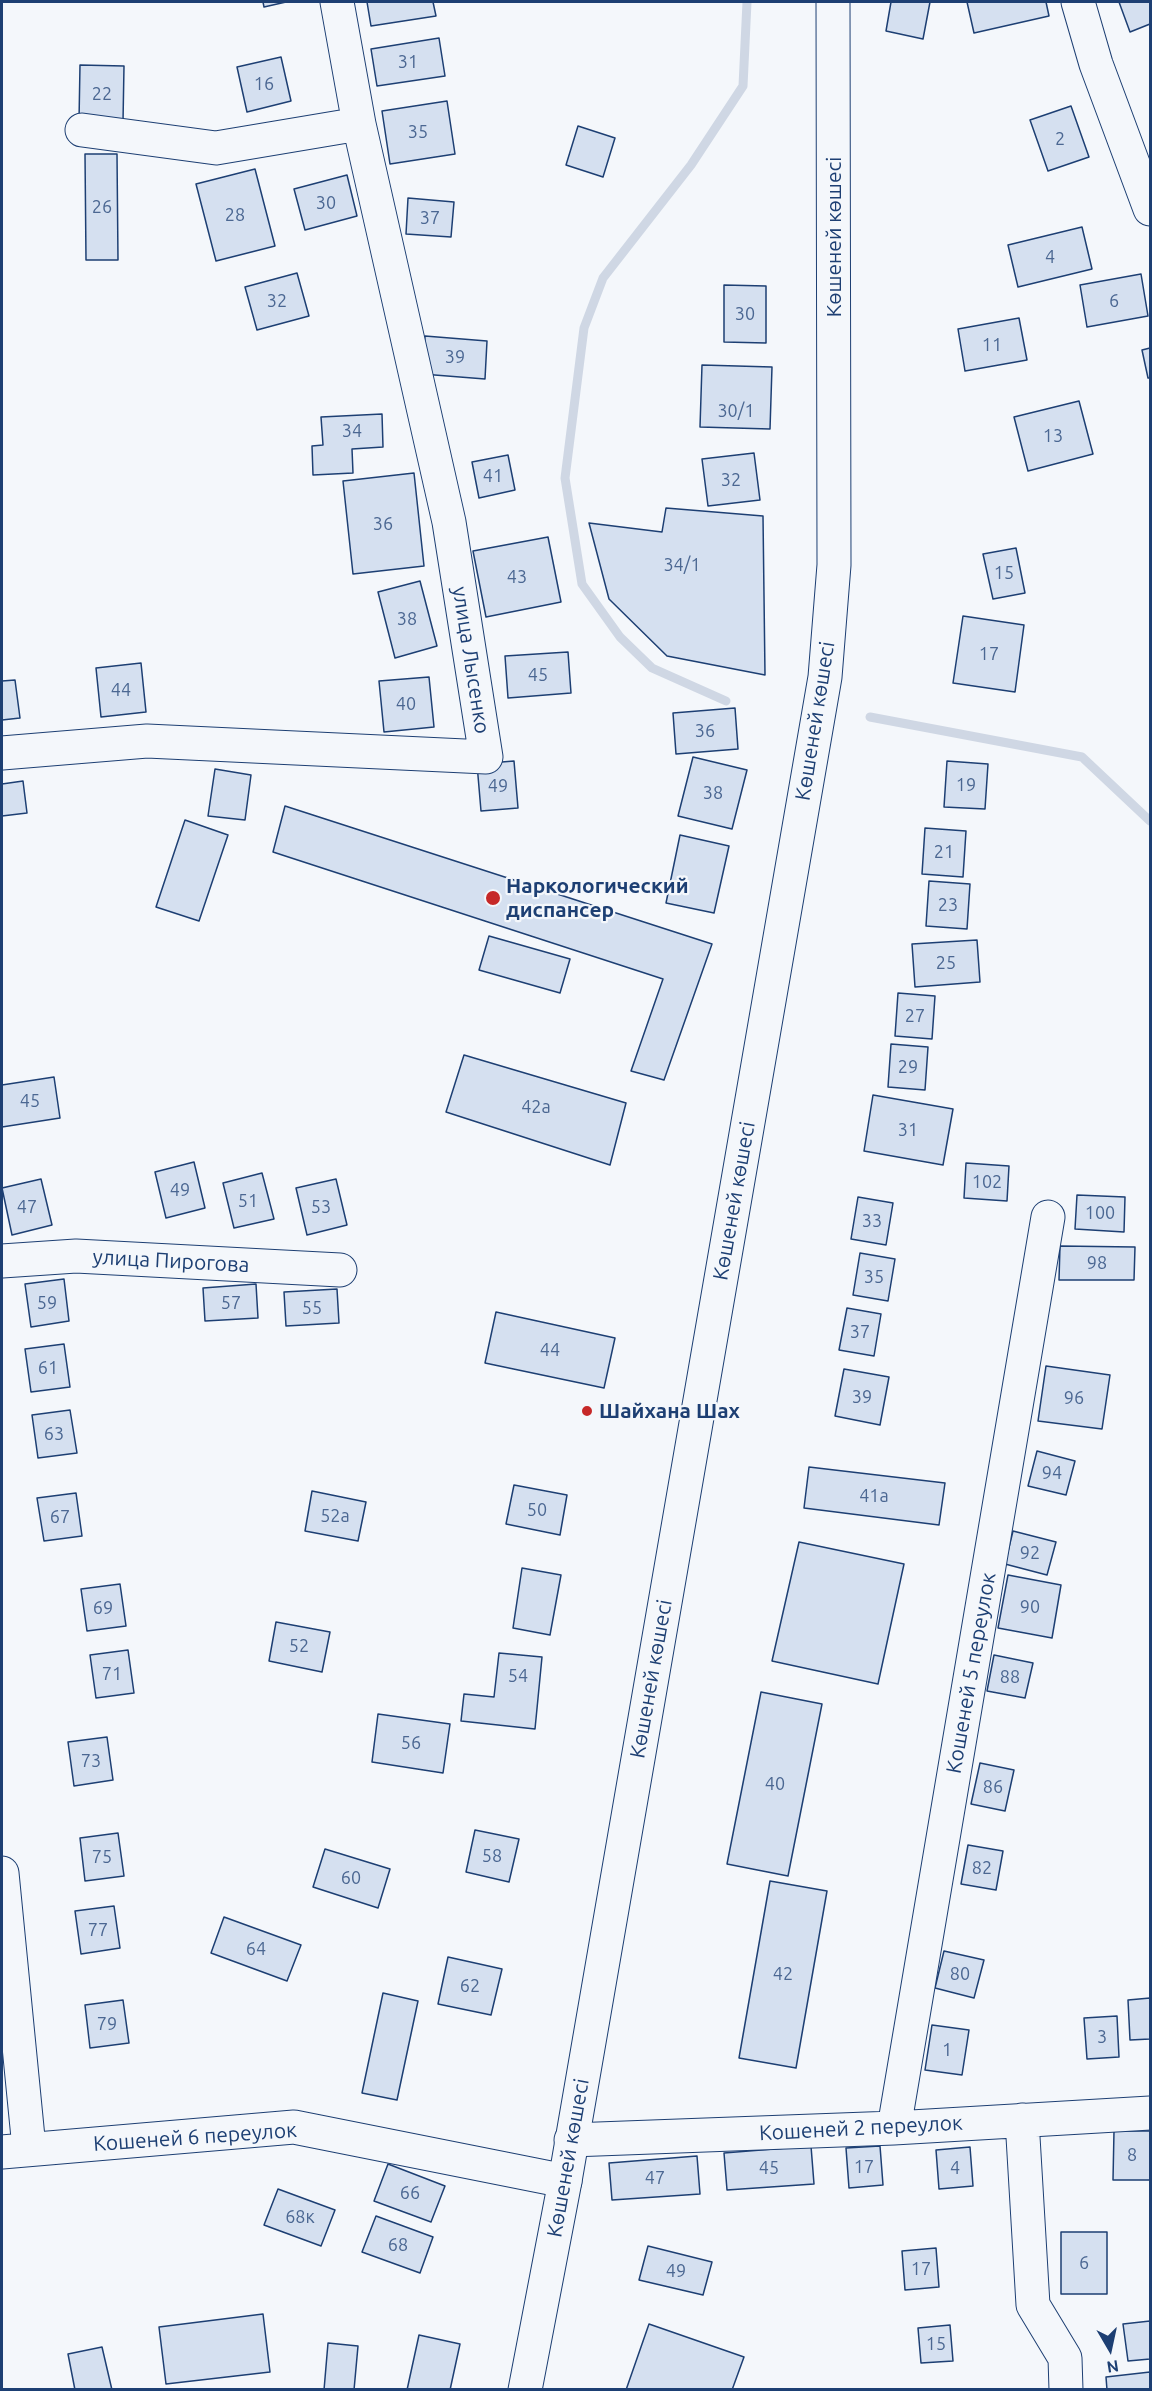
<!DOCTYPE html>
<meta charset="utf-8">
<style>
body{margin:0}
#map{position:relative;width:1152px;height:2391px;overflow:hidden;background:#f4f7fb;font-family:Ubuntu,sans-serif}
canvas{display:block}
.frame{position:absolute;inset:0;border:3px solid #1d3f73;pointer-events:none}
.north{position:absolute;left:1080px;top:2319px;width:60px;height:60px;-webkit-text-stroke:4px #f4f7fb;paint-order:stroke;rotate:171deg;font-size:16px;font-weight:700;line-height:24px;text-align:center;color:#1d3f73}
.north::after{content:'';display:block;margin:auto;width:21px;height:27px;background:#1d3f73;clip-path:polygon(50% 0,100% 100%,50% 72%,0 100%)}
</style>
<div id="map">
<canvas width="1152" height="2391"></canvas>
<div class="frame"></div>
<div class="north">N</div>
</div>
<script>
const ctx = document.querySelector('canvas').getContext('2d');
ctx.lineJoin = 'round';
function trace(path, color, width, dash) { ctx.strokeStyle = color; ctx.lineWidth = width; ctx.lineCap = dash ? 'butt' : 'round'; ctx.setLineDash(dash || []); ctx.stroke(path); }
function fill(path, color) { ctx.fillStyle = color; ctx.fill(path, 'evenodd'); }
function label(font, color, halo, rows, align = 'center') {
  ctx.font = font + ' Ubuntu,sans-serif'; ctx.lineWidth = 4.5; ctx.setLineDash([]); ctx.textBaseline = 'middle'; ctx.strokeStyle = halo; ctx.fillStyle = color; for (const [text, x, y, turn = 0] of rows) {
    ctx.save(); ctx.translate(x, y); ctx.rotate((+turn || 0) * Math.PI / 180); ctx.textAlign = isNaN(turn) ? turn : align; if (halo) ctx.strokeText(text, 0, 0); ctx.fillText(text, 0, 0); ctx.restore();
  }
}
const stream = new Path2D(`
 M 726,701 L 652,668 L 620,637 L 582,584 L 565,478 L 584,328 L 603,278 L 691,165 L 743,86 L 747,2
 M 870,717 L 1082,757 L 1150,821`);
const building = new Path2D(`
 M 263,2 L 286,2 L 264,7 Z
 M 367,2 L 433,2 L 436,16 L 371,26 Z
 M 891,2 L 930,2 L 923,39 L 886,31 Z
 M 967,2 L 1046,2 L 1049,16 L 974,33 Z
 M 1119,2 L 1150,2 L 1150,24 L 1130,32 Z
 M 439,38 L 445,76 L 377,86 L 371,49 Z
 M 281,57 L 291,101 L 247,112 L 237,67 Z
 M 80,65 L 124,66 L 123,122 L 79,121 Z
 M 447,101 L 455,154 L 390,164 L 382,111 Z
 M 1071,106 L 1089,157 L 1048,171 L 1030,120 Z
 M 578,126 L 615,138 L 603,177 L 566,165 Z
 M 85,154 L 117,154 L 118,260 L 86,260 Z
 M 255,169 L 275,246 L 216,261 L 196,184 Z
 M 347,175 L 357,216 L 305,230 L 294,189 Z
 M 408,198 L 454,202 L 451,237 L 406,234 Z
 M 1082,227 L 1092,269 L 1018,287 L 1008,245 Z
 M 297,273 L 309,316 L 257,330 L 245,287 Z
 M 1141,274 L 1148,316 L 1087,327 L 1080,285 Z
 M 724,285 L 766,286 L 766,343 L 724,342 Z
 M 1019,318 L 1027,360 L 965,371 L 958,329 Z
 M 425,336 L 487,341 L 485,379 L 422,374 Z
 M 1150,348 L 1150,378 L 1148,378 L 1142,350 Z
 M 702,365 L 772,367 L 770,429 L 700,427 Z
 M 1079,401 L 1093,454 L 1028,471 L 1014,417 Z
 M 382,414 L 383,447 L 352,449 L 353,473 L 313,475 L 312,446 L 323,445 L 321,417 Z
 M 754,453 L 760,500 L 708,506 L 702,459 Z
 M 508,455 L 515,490 L 479,498 L 472,462 Z
 M 414,473 L 424,566 L 353,574 L 343,481 Z
 M 666,508 L 763,516 L 765,675 L 667,656 L 609,599 L 589,523 L 662,532 Z
 M 548,537 L 561,602 L 486,617 L 473,551 Z
 M 1016,548 L 1025,593 L 993,599 L 983,554 Z
 M 420,581 L 437,646 L 395,658 L 378,592 Z
 M 963,616 L 1024,625 L 1015,692 L 953,683 Z
 M 568,652 L 571,693 L 508,698 L 505,656 Z
 M 141,663 L 146,712 L 101,717 L 96,668 Z
 M 429,677 L 434,727 L 384,732 L 379,681 Z
 M 15,680 L 20,718 L 2,720 L 2,681 Z
 M 735,708 L 738,749 L 676,754 L 673,713 Z
 M 693,757 L 747,770 L 732,829 L 678,816 Z
 M 514,761 L 518,808 L 481,811 L 477,764 Z
 M 947,761 L 988,764 L 985,809 L 944,807 Z
 M 215,769 L 251,775 L 245,820 L 208,816 Z
 M 23,781 L 27,813 L 2,816 L 2,784 Z
 M 285,806 L 712,944 L 664,1080 L 631,1071 L 663,979 L 273,852 Z
 M 185,820 L 228,835 L 199,921 L 156,907 Z
 M 925,828 L 966,831 L 963,877 L 922,874 Z
 M 680,835 L 729,846 L 714,913 L 666,903 Z
 M 929,881 L 970,884 L 967,929 L 926,926 Z
 M 489,936 L 570,959 L 560,993 L 479,970 Z
 M 977,940 L 980,982 L 915,987 L 912,944 Z
 M 898,993 L 935,996 L 932,1039 L 895,1036 Z
 M 891,1044 L 928,1047 L 925,1090 L 888,1087 Z
 M 464,1055 L 626,1103 L 610,1165 L 446,1112 Z
 M 54,1077 L 60,1118 L 2,1127 L 2,1085 Z
 M 873,1095 L 953,1109 L 943,1165 L 864,1151 Z
 M 194,1162 L 205,1208 L 166,1218 L 155,1172 Z
 M 966,1163 L 1009,1166 L 1007,1201 L 964,1198 Z
 M 262,1173 L 274,1219 L 234,1228 L 223,1183 Z
 M 41,1179 L 52,1225 L 12,1235 L 2,1188 Z
 M 336,1179 L 347,1225 L 307,1235 L 296,1188 Z
 M 1077,1195 L 1125,1197 L 1124,1232 L 1075,1229 Z
 M 858,1197 L 893,1203 L 886,1245 L 851,1239 Z
 M 1060,1246 L 1135,1247 L 1134,1280 L 1059,1280 Z
 M 860,1253 L 895,1259 L 888,1301 L 853,1295 Z
 M 64,1279 L 69,1321 L 31,1327 L 25,1284 Z
 M 256,1284 L 258,1318 L 205,1321 L 203,1288 Z
 M 337,1289 L 339,1323 L 286,1326 L 284,1292 Z
 M 847,1308 L 881,1314 L 874,1356 L 839,1350 Z
 M 496,1312 L 615,1338 L 604,1388 L 485,1363 Z
 M 64,1344 L 70,1387 L 31,1392 L 25,1349 Z
 M 1046,1366 L 1110,1375 L 1102,1429 L 1038,1421 Z
 M 844,1369 L 889,1377 L 880,1425 L 835,1416 Z
 M 70,1410 L 77,1453 L 38,1458 L 32,1415 Z
 M 1037,1451 L 1075,1461 L 1066,1495 L 1028,1486 Z
 M 809,1467 L 945,1483 L 939,1525 L 804,1508 Z
 M 514,1485 L 567,1495 L 560,1535 L 506,1524 Z
 M 312,1491 L 366,1502 L 358,1541 L 305,1531 Z
 M 76,1493 L 82,1536 L 44,1541 L 37,1498 Z
 M 1013,1531 L 1056,1542 L 1047,1575 L 1005,1564 Z
 M 799,1542 L 904,1564 L 878,1684 L 772,1661 Z
 M 522,1568 L 561,1575 L 550,1635 L 513,1628 Z
 M 1008,1575 L 1061,1585 L 1052,1638 L 998,1628 Z
 M 120,1584 L 126,1626 L 87,1631 L 81,1589 Z
 M 276,1622 L 330,1632 L 322,1672 L 269,1661 Z
 M 128,1650 L 134,1693 L 96,1698 L 90,1655 Z
 M 499,1653 L 542,1657 L 535,1729 L 461,1721 L 464,1694 L 494,1697 Z
 M 994,1655 L 1033,1663 L 1025,1698 L 987,1691 Z
 M 761,1692 L 822,1704 L 788,1876 L 727,1864 Z
 M 378,1714 L 450,1724 L 443,1773 L 372,1762 Z
 M 107,1737 L 113,1780 L 74,1786 L 68,1742 Z
 M 980,1763 L 1014,1770 L 1005,1811 L 971,1804 Z
 M 475,1830 L 519,1839 L 509,1882 L 466,1872 Z
 M 118,1833 L 124,1876 L 85,1881 L 80,1838 Z
 M 968,1845 L 1003,1851 L 996,1890 L 961,1884 Z
 M 325,1849 L 390,1869 L 378,1908 L 313,1887 Z
 M 770,1881 L 827,1891 L 796,2068 L 739,2058 Z
 M 114,1906 L 120,1948 L 81,1954 L 75,1911 Z
 M 224,1917 L 301,1945 L 287,1981 L 211,1953 Z
 M 944,1951 L 984,1960 L 974,1998 L 935,1988 Z
 M 448,1957 L 502,1969 L 491,2015 L 438,2004 Z
 M 383,1993 L 418,2001 L 397,2100 L 362,2093 Z
 M 1150,1998 L 1150,2039 L 1130,2040 L 1128,2000 Z
 M 123,2000 L 129,2043 L 90,2048 L 85,2005 Z
 M 1117,2016 L 1119,2057 L 1087,2059 L 1084,2018 Z
 M 932,2025 L 969,2030 L 962,2075 L 925,2070 Z
 M 1114,2131 L 1150,2131 L 1150,2180 L 1113,2180 Z
 M 811,2146 L 814,2184 L 727,2190 L 724,2153 Z
 M 880,2146 L 883,2185 L 849,2188 L 846,2148 Z
 M 970,2147 L 973,2186 L 939,2189 L 936,2150 Z
 M 697,2156 L 700,2194 L 612,2200 L 609,2163 Z
 M 388,2164 L 445,2186 L 431,2222 L 374,2201 Z
 M 278,2189 L 335,2210 L 321,2246 L 264,2225 Z
 M 376,2216 L 433,2237 L 420,2273 L 362,2252 Z
 M 1061,2232 L 1107,2232 L 1107,2294 L 1061,2294 Z
 M 648,2246 L 712,2262 L 703,2295 L 639,2280 Z
 M 936,2248 L 939,2287 L 905,2290 L 902,2251 Z
 M 263,2314 L 270,2372 L 166,2384 L 159,2327 Z
 M 1150,2321 L 1150,2359 L 1128,2361 L 1123,2324 Z
 M 649,2324 L 744,2357 L 732,2390 L 626,2390 Z
 M 950,2325 L 953,2361 L 921,2363 L 918,2328 Z
 M 419,2335 L 460,2344 L 450,2390 L 407,2390 Z
 M 328,2343 L 358,2346 L 354,2390 L 324,2390 Z
 M 102,2347 L 112,2390 L 75,2390 L 68,2354 Z
 M 1150,2372 L 1150,2390 L 1107,2390 L 1106,2377 Z`);
const minor = new Path2D(`
 M 1078,2 L 1096,64 L 1150,209
 M 82,130 L 216,148 L 359,124
 M 2,753 L 147,741 L 486,757 L 449,522 L 359,124 L 337,2
 M 2,1261 L 76,1256 L 340,1270
 M 2,1873 L 29,2148
 M 1022,2120 L 1033,2305 L 1065,2358 L 1066,2390
 M 894,2128 L 1048,1217
 M 571,2140 L 894,2128 L 1150,2113
 M 2,2152 L 294,2127 L 565,2181`);
const major = new Path2D(`
 M 525,2390 L 565,2181 L 825,677 L 834,565 L 833,2`);
const markers = [
 [493,898,8,"#c62828"],
 [587,1411,6,"#c62828"]
];
const numberNames = [
 ["31",408,62],
 ["16",264,84],
 ["22",102,94],
 ["35",418,132],
 ["2",1060,139],
 ["30",326,203],
 ["26",102,207],
 ["28",235,215],
 ["37",430,218],
 ["4",1050,257],
 ["32",277,301],
 ["6",1114,301],
 ["30",745,314],
 ["11",992,345],
 ["39",455,357],
 ["30/1",736,411],
 ["34",352,431],
 ["13",1053,436],
 ["41",493,476],
 ["32",731,480],
 ["36",383,524],
 ["34/1",682,565],
 ["15",1004,573],
 ["43",517,577],
 ["38",407,619],
 ["17",989,654],
 ["45",538,675],
 ["44",121,690],
 ["40",406,704],
 ["36",705,731],
 ["19",966,785],
 ["49",498,786],
 ["38",713,793],
 ["21",944,852],
 ["23",948,905],
 ["25",946,963],
 ["27",915,1016],
 ["29",908,1067],
 ["45",30,1101],
 ["42а",536,1107],
 ["31",908,1130],
 ["102",987,1182],
 ["49",180,1190],
 ["51",248,1201],
 ["47",27,1207],
 ["53",321,1207],
 ["100",1100,1213],
 ["33",872,1221],
 ["98",1097,1263],
 ["35",874,1277],
 ["59",47,1303],
 ["57",231,1303],
 ["55",312,1308],
 ["37",860,1332],
 ["44",550,1350],
 ["61",48,1368],
 ["39",862,1397],
 ["96",1074,1398],
 ["63",54,1434],
 ["94",1052,1473],
 ["41а",874,1496],
 ["50",537,1510],
 ["52а",335,1516],
 ["67",60,1517],
 ["92",1030,1553],
 ["90",1030,1607],
 ["69",103,1608],
 ["52",299,1646],
 ["71",112,1674],
 ["54",518,1676],
 ["88",1010,1677],
 ["56",411,1743],
 ["73",91,1761],
 ["40",775,1784],
 ["86",993,1787],
 ["58",492,1856],
 ["75",102,1857],
 ["82",982,1868],
 ["60",351,1878],
 ["77",98,1930],
 ["64",256,1949],
 ["42",783,1974],
 ["80",960,1974],
 ["62",470,1986],
 ["79",107,2024],
 ["3",1102,2037],
 ["1",947,2050],
 ["8",1132,2155],
 ["17",864,2167],
 ["45",769,2168],
 ["4",955,2168],
 ["47",655,2178],
 ["66",410,2193],
 ["68к",300,2217],
 ["68",398,2245],
 ["6",1084,2263],
 ["17",921,2269],
 ["49",676,2271],
 ["15",936,2344]
];
const streetNames = [
 ["Көшеней көшесі",834,237,-90],
 ["улица Лысенко",471,660,81],
 ["Көшеней көшесі",815,721,-81],
 ["Көшеней көшесі",734,1201,-80],
 ["улица Пирогова",171,1261,3],
 ["Кошеней 5 переулок",971,1673,-80],
 ["Көшеней көшесі",651,1679,-80],
 ["Кошеней 2 переулок",861,2128,-3],
 ["Кошеней 6 переулок",195,2137,-4],
 ["Көшеней көшесі",568,2158,-80]
];
const poiNames = [
 ["Наркологический",506,886],
 ["диспансер",506,910],
 ["Шайхана Шах",599,1411]
];
trace(stream, '#cfd7e4', 9);
fill(building, '#d5e0f0');
trace(building, '#1d3f73', 1.5);
trace(minor, '#1d3f73', 35);
trace(major, '#1d3f73', 35);
trace(minor, '#f4f7fb', 33);
trace(major, '#f4f7fb', 33);
for (const [x, y, r, color] of markers) { const dot = new Path2D(); dot.arc(x, y, r, 0, 2 * Math.PI); ctx.fillStyle = color; ctx.fill(dot); trace(dot, '#f4f7fb', 2); }
label('18px', '#4b6792', null, numberNames);
label('21px', '#1d3f73', '#f4f7fb', streetNames);
label('bold 21px', '#1d3f73', '#f4f7fb', poiNames, 'left');
</script>
